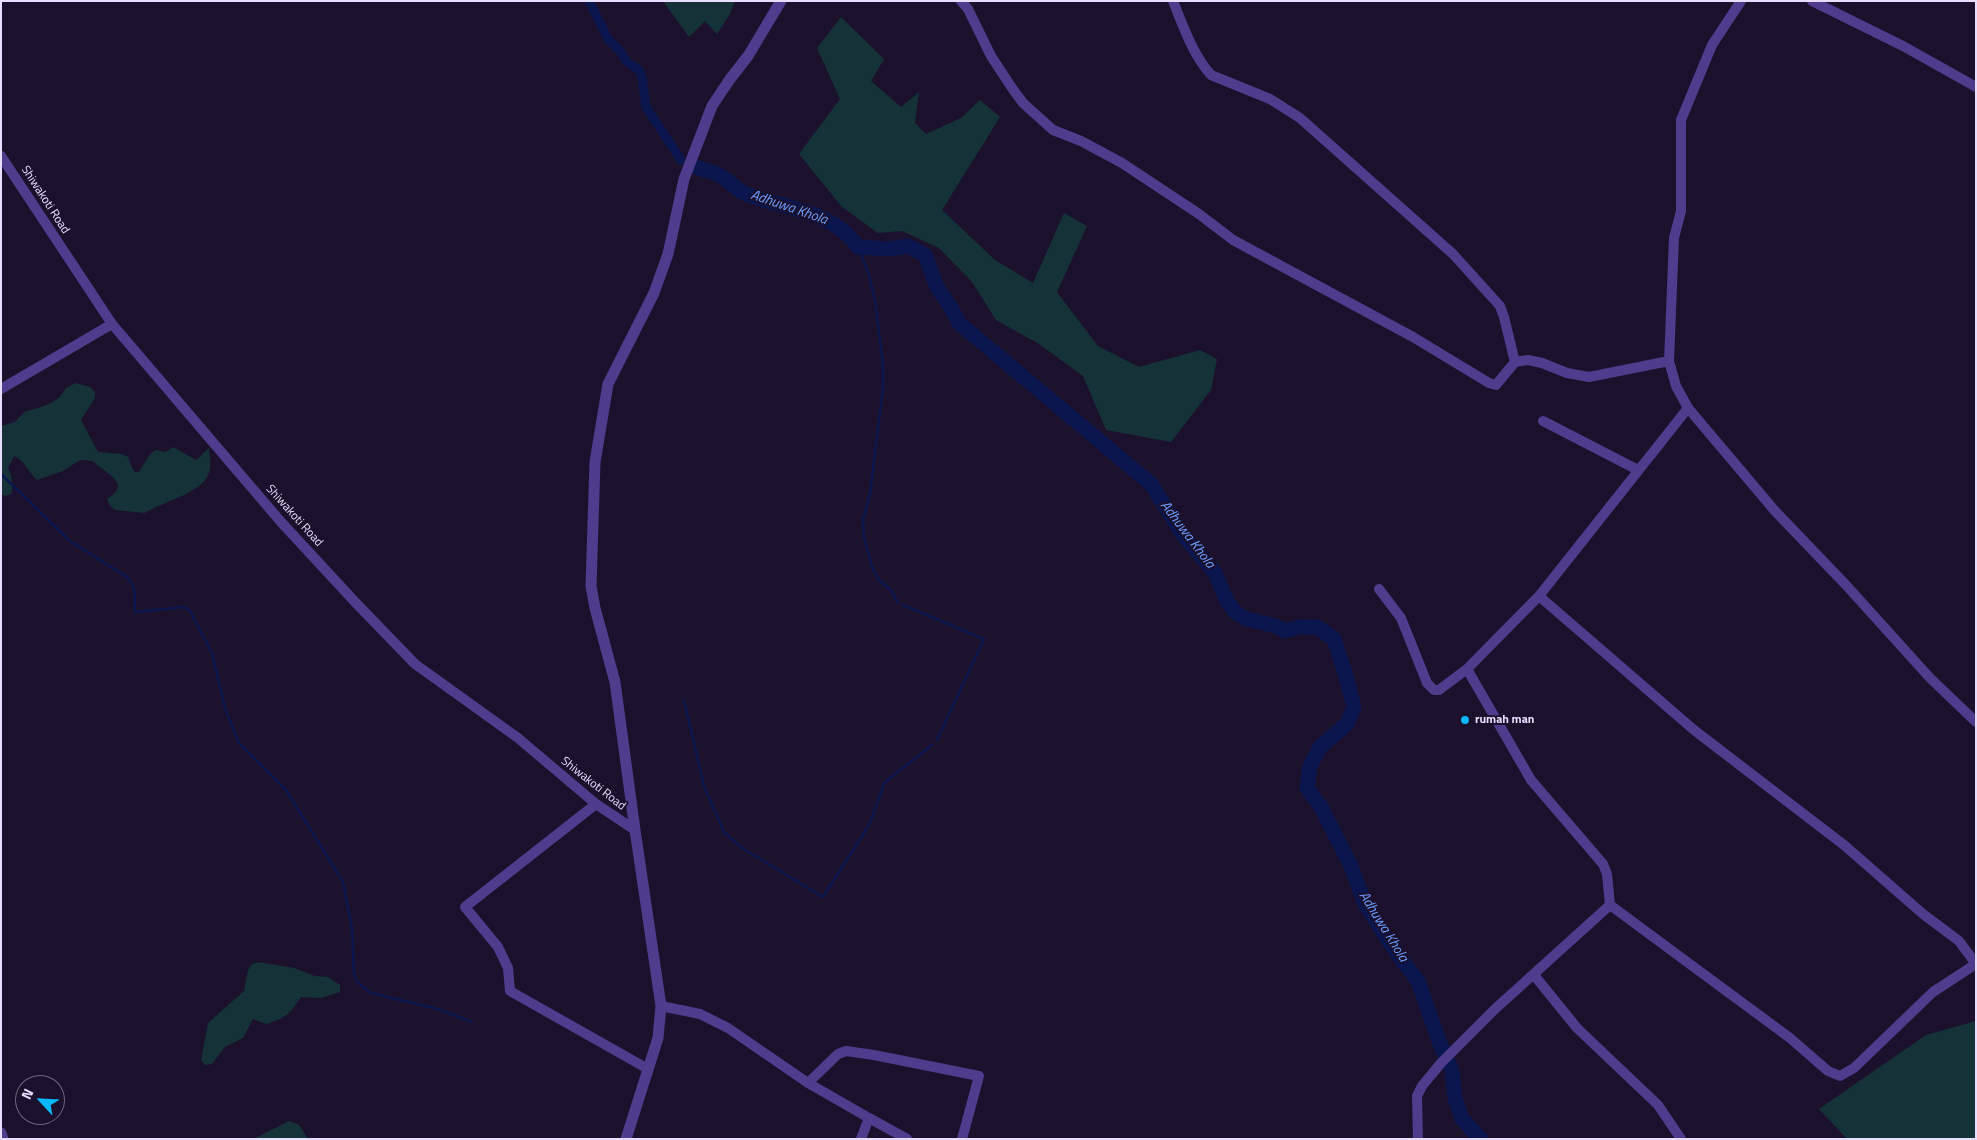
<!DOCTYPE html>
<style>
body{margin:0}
#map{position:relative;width:1977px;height:1140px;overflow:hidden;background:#1c112d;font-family:"Titillium Web",sans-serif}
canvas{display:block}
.frame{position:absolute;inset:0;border:2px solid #e8deff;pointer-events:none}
.north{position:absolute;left:15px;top:1075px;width:50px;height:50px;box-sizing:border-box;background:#1c112d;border:1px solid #6e6381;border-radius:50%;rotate:295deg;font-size:14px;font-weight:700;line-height:20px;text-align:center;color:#e8deff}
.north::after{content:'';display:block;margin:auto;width:18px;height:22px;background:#0ab8ff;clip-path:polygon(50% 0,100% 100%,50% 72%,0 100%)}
</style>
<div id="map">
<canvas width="1977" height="1140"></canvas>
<div class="frame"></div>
<div class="north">N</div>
</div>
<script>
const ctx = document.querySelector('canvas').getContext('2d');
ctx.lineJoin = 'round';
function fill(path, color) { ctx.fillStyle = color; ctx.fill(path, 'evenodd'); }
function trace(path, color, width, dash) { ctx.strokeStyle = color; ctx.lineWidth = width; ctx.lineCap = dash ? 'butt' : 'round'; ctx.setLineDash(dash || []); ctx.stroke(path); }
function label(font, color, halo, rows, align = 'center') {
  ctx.font = font + ' "Titillium Web",sans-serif'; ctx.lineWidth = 4; ctx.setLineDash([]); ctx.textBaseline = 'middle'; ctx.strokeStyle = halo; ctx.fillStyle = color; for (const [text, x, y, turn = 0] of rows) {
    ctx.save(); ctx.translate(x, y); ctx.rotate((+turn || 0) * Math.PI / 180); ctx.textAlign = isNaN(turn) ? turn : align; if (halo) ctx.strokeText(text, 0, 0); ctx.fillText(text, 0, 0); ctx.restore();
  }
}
const green = new Path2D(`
 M 663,1 L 735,1 L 730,14 L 717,34 L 705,21 L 689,37 Z
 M 841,17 L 884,59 L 871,81 L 901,107 L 919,92 L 915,123 L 926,134 L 961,118 L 980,100 L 1000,117 L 942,210 L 995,260 L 1033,283 L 1064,213 L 1087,226 L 1057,292 L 1098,346 L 1139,367 L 1200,350 L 1217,359 L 1211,390 L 1171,442 L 1106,430 L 1083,376 L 1039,344 L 996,320 L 972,282 L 939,248 L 902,231 L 878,233 L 842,207 L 799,154 L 840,99 L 817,48 Z
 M 76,383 L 90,387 L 95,392 L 95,398 L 81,420 L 98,452 L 122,454 L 128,457 L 133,470 L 135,472 L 139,472 L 150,454 L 156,450 L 166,452 L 173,447 L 196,460 L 209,448 C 209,454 211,461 210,468 C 208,493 162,501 145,513 L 115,510 L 110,506 L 107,499 C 134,483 104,473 93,461 L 80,460 L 63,471 L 37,480 C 28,473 25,460 14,456 L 8,468 C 12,476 14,485 11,494 L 5,496 L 1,494 L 1,426 L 15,422 L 24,412 L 38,408 L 51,403 L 60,397 L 66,388 Z
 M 258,962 L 294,968 L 315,976 L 328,977 L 340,985 L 340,992 L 321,998 L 301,997 C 290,1014 286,1018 266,1024 L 253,1019 L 243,1038 L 225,1047 L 212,1064 L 205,1065 L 201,1060 L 208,1023 L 244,991 L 248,970 L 252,964 Z
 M 1976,1021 L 1976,1139 L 1847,1139 L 1819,1109 L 1926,1035 Z
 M 289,1121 L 299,1125 L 308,1139 L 253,1139 Z`);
const stream = new Path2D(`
 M 858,247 L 868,272 L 875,300 L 883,365 L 883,388 L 870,494 L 863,520 L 864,537 L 872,567 L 879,580 L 891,590 L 898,603
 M 1,474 L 70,541 L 127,577 C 138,590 134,597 135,612 L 184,607 L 190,611 L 212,653 L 225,708 L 239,743 L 286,790 L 343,882 L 352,929 L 354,973 L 356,981 L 371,993 L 438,1009 L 472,1022
 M 903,605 L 984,639 L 937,740
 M 684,700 L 704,786 L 724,832 L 742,848 L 823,897 L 869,825 L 885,782 L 932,745`);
const canal = new Path2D(`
 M 589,1 L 608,39 L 621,52 L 627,62 L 639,70 L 642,77 L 646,107 L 681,160`);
const river = new Path2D(`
 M 696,167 C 704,170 714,172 721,176 C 730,182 737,190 746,194 C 784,209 833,210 858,247 L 889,249 L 908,246 L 925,255 L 937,287 L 950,306 L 959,323 L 1151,484 L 1184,536 L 1215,573 L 1227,601 L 1235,612 L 1246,619 L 1276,626 L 1285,631 L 1299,627 L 1317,627 L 1334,639 L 1345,673 L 1354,707 L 1347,724 L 1320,747 L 1310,766 L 1307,788 L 1321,807 L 1351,866 L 1365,904 L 1398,955 L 1418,981 L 1440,1044 L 1452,1070 L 1455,1098 L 1462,1119 L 1481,1139`);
const minor = new Path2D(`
 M 961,1 L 968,9 L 991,56 L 1012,88 L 1023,103 L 1053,130 L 1081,141 L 1122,163 L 1199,214 L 1233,240 L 1413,337 L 1489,383 L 1496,385 L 1515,362 L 1528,360 L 1542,363 L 1567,373 L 1589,377 L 1669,361
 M 1173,1 C 1183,26 1193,55 1211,75 L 1270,99 L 1300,118 L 1453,254 L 1500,306 L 1504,317 L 1515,362
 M 1812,1 L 1903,46 L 1976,87
 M 1,156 L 112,324 L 281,522 L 356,603 L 415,664 L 518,738 L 596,804 L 635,830
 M 1,389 L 112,324
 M 1688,408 L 1676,386 L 1669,361 L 1674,238 L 1681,211 L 1681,120 L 1712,45 L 1741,1
 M 1543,421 L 1638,470
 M 1379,589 L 1401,618 L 1427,683 L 1434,690 L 1439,690 L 1467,669 L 1539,596 L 1688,408 L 1775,511 L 1846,585 L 1930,678 L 1976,722
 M 1539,596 L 1694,730 L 1844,845 L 1923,914 L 1959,941 L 1976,964
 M 1467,669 L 1531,780 L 1603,864 L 1607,874 L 1610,905 L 1790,1038 L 1828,1071 L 1840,1076 L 1854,1068 L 1933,992 L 1976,964
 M 596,804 L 465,907 L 498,947 L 508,968 L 510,991 L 648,1069
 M 1534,975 L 1577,1028 L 1658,1105 L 1681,1139
 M 661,1006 L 700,1014 L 728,1028 L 808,1083 L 869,1118 L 861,1139
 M 808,1083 L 838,1054 L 846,1051 L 874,1055 L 979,1076 L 962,1139
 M 869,1118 L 907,1139
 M 1418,1139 L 1417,1096 L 1422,1086 L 1441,1063 L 1495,1009 L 1610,905`);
const tertiary = new Path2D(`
 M 1,1133 L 3,1139
 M 626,1139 L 658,1038 L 661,1006 L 635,830 L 615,682 L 595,608 L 591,586 L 595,462 L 608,384 L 654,293 L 668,254 L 684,179 L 712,106 L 730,79 L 748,56 L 781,1`);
const markers = [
 [1465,720,5,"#0ab8ff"]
];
const streetNames = [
 ["Shiwakoti Road",45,200,57],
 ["Shiwakoti Road",294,516,48],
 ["Shiwakoti Road",593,784,38]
];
const poiNames = [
 ["rumah man",1475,720]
];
const waterNames = [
 ["Adhuwa Khola",789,208,19],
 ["Adhuwa Khola",1187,535,53],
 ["Adhuwa Khola",1383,927,58]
];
fill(green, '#143238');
trace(stream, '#0a164d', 2.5);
trace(canal, '#0a164d', 9);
trace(river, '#0a164d', 15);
trace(minor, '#4e3c8d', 10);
trace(tertiary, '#4e3c8d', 11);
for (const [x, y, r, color] of markers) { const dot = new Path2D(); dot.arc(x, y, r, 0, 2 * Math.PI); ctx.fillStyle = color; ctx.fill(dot); trace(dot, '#1c112d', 2); }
label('12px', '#e8deff', '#1c112d', streetNames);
label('bold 12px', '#e8deff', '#1c112d', poiNames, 'left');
label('italic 14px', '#6c9fff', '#1c112d', waterNames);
</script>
